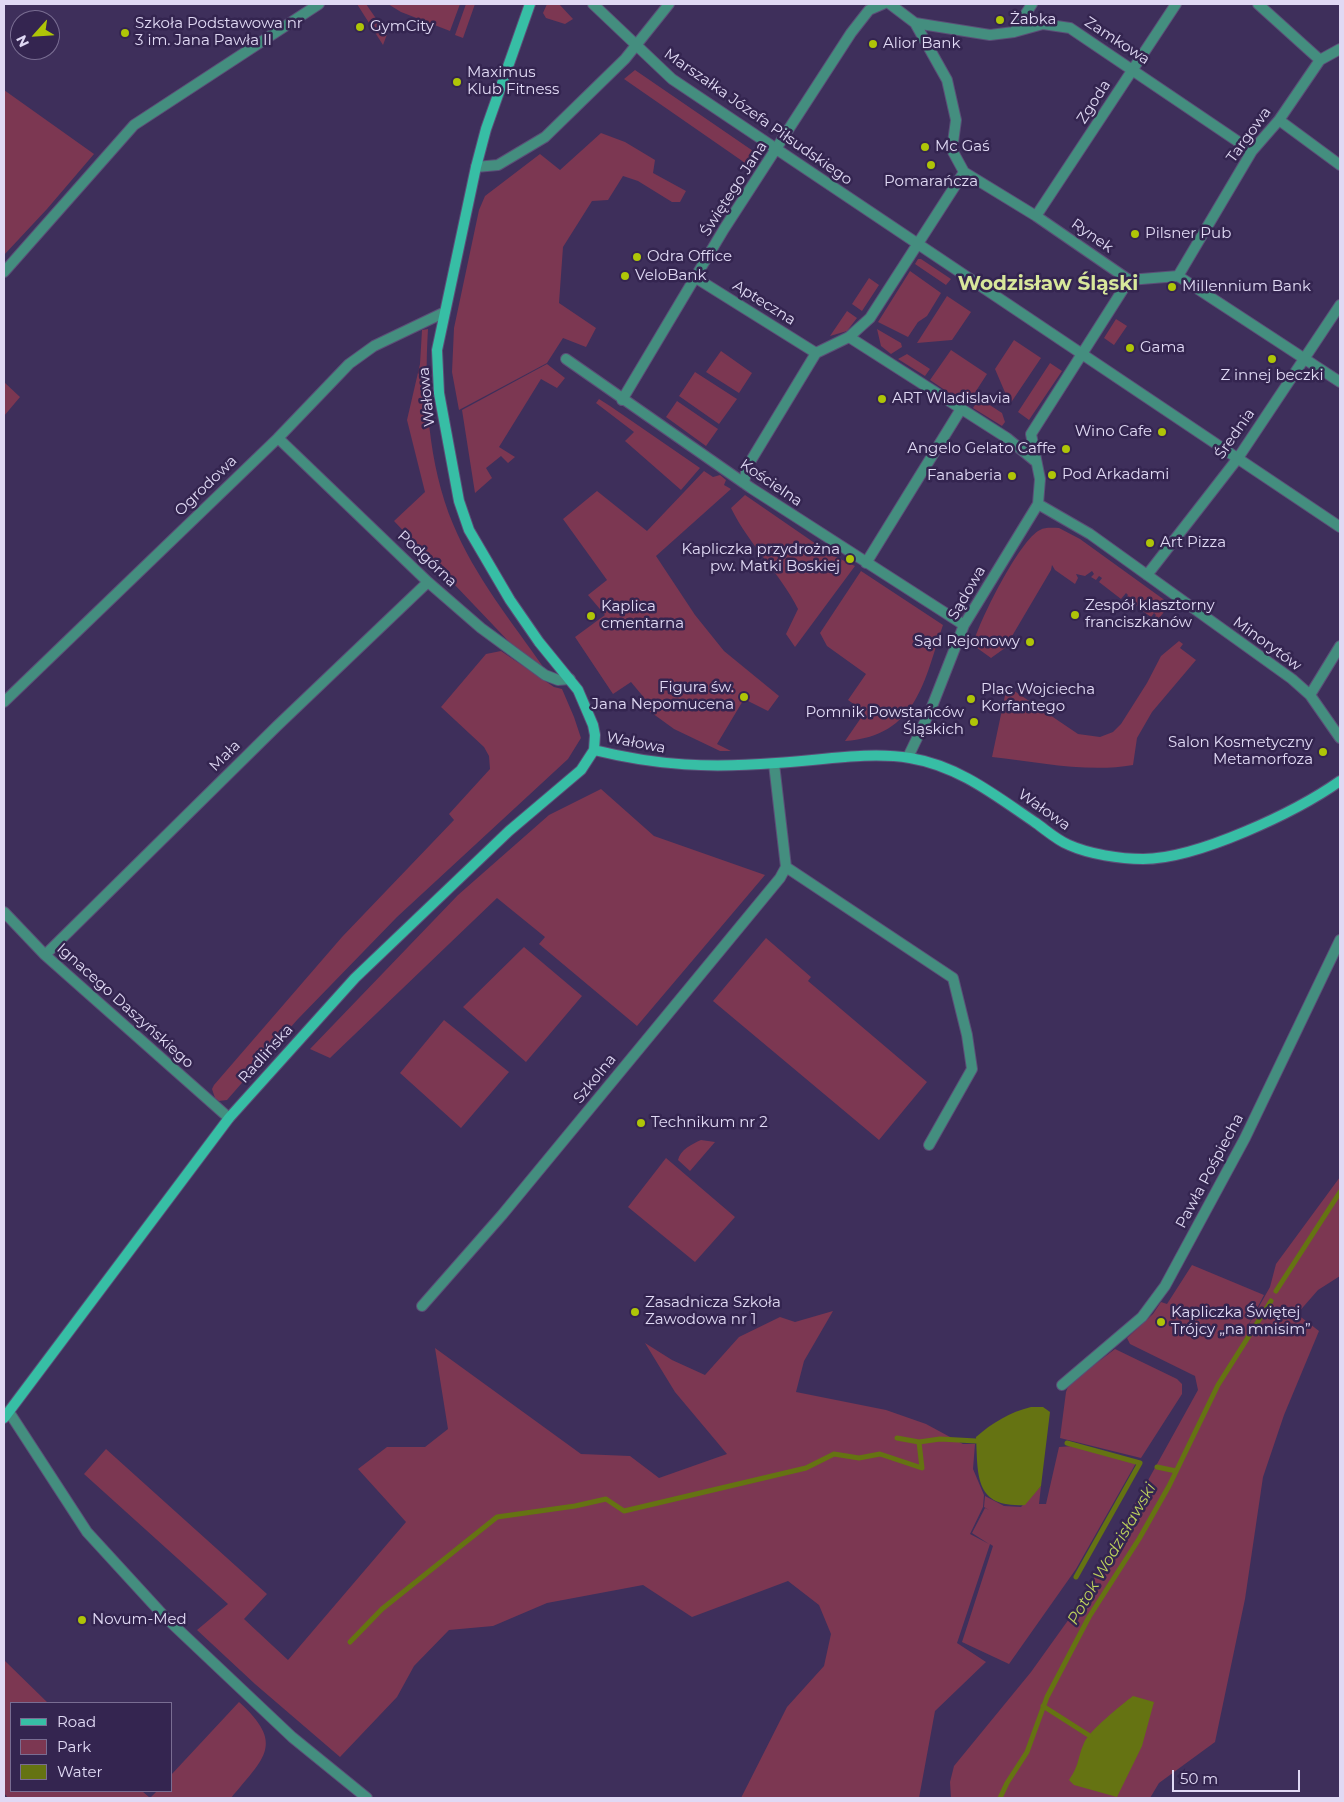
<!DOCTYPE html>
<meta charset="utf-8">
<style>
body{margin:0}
#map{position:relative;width:1344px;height:1802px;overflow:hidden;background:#3e2f5b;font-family:Montserrat,sans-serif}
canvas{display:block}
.frame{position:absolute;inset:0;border:5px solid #e0d9f4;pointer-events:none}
.legend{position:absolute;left:10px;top:1702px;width:162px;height:90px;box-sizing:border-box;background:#342550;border:1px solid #796d92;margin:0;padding:6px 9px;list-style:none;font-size:15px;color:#e0d9f4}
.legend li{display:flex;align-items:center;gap:10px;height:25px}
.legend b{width:25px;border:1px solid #796d92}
.north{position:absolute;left:10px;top:10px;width:50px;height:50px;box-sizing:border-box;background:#342550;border:1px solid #796d92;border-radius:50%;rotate:244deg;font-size:14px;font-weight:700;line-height:20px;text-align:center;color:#e0d9f4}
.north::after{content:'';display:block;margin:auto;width:18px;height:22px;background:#afc507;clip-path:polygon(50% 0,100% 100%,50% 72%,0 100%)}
.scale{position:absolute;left:1172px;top:1770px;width:128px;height:22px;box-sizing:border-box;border:2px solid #e0d9f4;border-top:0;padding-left:6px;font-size:15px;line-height:18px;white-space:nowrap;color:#e0d9f4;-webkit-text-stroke:4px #342550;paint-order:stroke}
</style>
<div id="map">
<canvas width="1344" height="1802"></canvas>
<div class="frame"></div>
<ul class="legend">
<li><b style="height:6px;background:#37bea5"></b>Road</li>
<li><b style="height:14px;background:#7c3752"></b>Park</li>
<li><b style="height:14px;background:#657312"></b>Water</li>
</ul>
<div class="north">N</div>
<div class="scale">50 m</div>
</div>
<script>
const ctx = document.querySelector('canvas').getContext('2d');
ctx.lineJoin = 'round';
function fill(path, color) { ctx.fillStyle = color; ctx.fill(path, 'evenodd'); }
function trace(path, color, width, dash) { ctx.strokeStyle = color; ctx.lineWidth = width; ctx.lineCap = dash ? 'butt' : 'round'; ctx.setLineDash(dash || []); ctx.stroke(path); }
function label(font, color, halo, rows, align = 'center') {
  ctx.font = font + ' Montserrat,sans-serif'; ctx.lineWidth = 5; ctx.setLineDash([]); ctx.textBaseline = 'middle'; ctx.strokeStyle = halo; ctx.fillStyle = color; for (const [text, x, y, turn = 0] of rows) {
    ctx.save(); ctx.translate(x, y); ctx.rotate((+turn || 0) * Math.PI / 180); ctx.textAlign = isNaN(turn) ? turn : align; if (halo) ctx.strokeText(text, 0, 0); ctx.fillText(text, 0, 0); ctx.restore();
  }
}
const green = new Path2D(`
 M 357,4 L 366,4 L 377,20 L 389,29 L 383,45 Z
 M 388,4 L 460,4 L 450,31 L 401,12 Z
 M 466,4 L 475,4 L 463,38 L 455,35 Z
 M 547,4 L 559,4 L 573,19 L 565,24 L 546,18 L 543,13 Z
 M 635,70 L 756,153 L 748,165 L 624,79 Z
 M 4,90 L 94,154 L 47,209 L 4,255 Z
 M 601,133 L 625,142 L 655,160 L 653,173 L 686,191 L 680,202 L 672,202 L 638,181 L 623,176 L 608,200 L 592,201 L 563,247 L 559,303 L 596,328 L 586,347 L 563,338 L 547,363 L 459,410 L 452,372 L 454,328 L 479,210 L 485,196 L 540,154 L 560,170 Z
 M 918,259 L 921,259 L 951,279 L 946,285 L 915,264 Z
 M 910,271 L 941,293 L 927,316 L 918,322 L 908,337 L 878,322 Z
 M 869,278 L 879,285 L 862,311 L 852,304 Z
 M 947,296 L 971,312 L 952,340 L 917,343 Z
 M 847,311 L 857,318 L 847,331 L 830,336 Z
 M 1116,319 L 1127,326 L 1114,345 L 1104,338 Z
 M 428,329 C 424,394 428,464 453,524 C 475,577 512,622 544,668 L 514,647 L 394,521 L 425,492 L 407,420 L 420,364 L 422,330 Z
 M 877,329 L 901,343 L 902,347 L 891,354 L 881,346 Z
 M 1014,340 L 1041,358 L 1010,404 L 995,369 Z
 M 951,350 L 987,374 L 967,405 L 930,380 Z
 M 721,351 L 752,373 L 739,393 L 706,372 Z
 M 907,354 L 930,369 L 925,376 L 898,359 Z
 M 1050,363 L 1062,371 L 1029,420 L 1018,412 Z
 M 547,364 L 565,378 L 557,388 L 541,379 L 499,447 L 515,457 L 508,463 L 501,456 L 486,468 L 492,478 L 475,493 L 462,410 Z
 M 695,372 L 737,399 L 719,424 L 679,396 Z
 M 4,382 L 20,397 L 4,416 Z
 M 979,398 L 1002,413 L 1005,422 L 1002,426 L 973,408 Z
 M 599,399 L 610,406 L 700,468 L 681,490 L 625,441 L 634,432 L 596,403 Z
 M 677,401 L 718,429 L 706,446 L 666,417 Z
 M 704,471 L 713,477 L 720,475 L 726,480 L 724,485 L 731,489 L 656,556 L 695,615 L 724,651 L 779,696 L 768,711 L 744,699 L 717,744 L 731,751 L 720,751 L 674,729 L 641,705 L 646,700 L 631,682 L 613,694 L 575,637 L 605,615 L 588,595 L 607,580 L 563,519 L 597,491 L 647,531 Z
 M 745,495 L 832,555 L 855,566 L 795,647 L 786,634 L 798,609 C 780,573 749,545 731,508 Z
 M 1059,528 L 1080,539 L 1170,604 L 1157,621 L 1154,618 L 1156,615 L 1154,613 L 1151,617 L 1140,609 L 1142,605 L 1139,603 L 1137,606 L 1126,598 L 1128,595 L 1126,593 L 1121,599 L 1099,582 L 1102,578 L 1099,576 L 1096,580 L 1091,577 L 1094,574 L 1092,571 L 1085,576 L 1076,574 L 1078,578 L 1075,584 L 1055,570 L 1052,565 L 1051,570 L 1005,648 L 991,658 L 973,645 C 978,623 1020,539 1040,530 C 1045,527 1053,528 1059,528 Z
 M 861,571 L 943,625 C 924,681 917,736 845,741 L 865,712 L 848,700 L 866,674 L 827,646 L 820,633 Z
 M 1179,641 L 1183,644 L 1180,648 L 1196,660 L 1152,712 L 1137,738 L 1133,765 C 1088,773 1038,762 992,757 L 1007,686 L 1078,734 L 1100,737 L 1113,732 L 1121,724 L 1147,683 L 1161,656 Z
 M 501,651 L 554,687 L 562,689 L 574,717 L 581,738 L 568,759 L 397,917 L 297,1020 L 227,1100 L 219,1101 L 215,1098 L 212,1089 L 214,1085 L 342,937 L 454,820 L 449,814 L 490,769 L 489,756 L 484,747 L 441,707 L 486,654 Z
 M 601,789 L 654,836 L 765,875 L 637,1026 L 539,944 L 545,937 L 497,898 L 330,1058 L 310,1049 L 458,895 L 549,815 Z
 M 766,938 L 811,977 L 808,981 L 927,1082 L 879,1140 L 713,1001 Z
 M 524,947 L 582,996 L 526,1062 L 463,1007 Z
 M 444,1020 L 509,1072 L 461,1128 L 400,1073 Z
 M 701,1140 L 715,1142 L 690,1171 L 678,1160 C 680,1150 692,1144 701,1140 Z
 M 666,1158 L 735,1217 L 695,1262 L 628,1207 Z
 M 1340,1177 L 1340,1276 L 1318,1290 L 1297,1314 L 1319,1331 L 1284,1415 L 1263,1477 L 1245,1599 L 1215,1742 L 1159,1783 L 1150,1798 L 951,1798 L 950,1782 L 954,1766 L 1031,1672 L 1079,1605 L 1198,1390 L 1195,1376 L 1130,1344 L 1127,1338 L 1153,1314 L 1161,1302 L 1167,1304 L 1192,1265 L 1264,1295 L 1244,1333 L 1270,1287 L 1276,1264 Z
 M 833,1311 L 804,1361 L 796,1392 L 886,1410 L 926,1424 L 963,1444 L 975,1444 L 973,1469 L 984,1495 L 983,1507 L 970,1534 L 989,1544 L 972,1533 L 985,1508 L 989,1510 L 984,1507 L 985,1496 L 1004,1506 L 1021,1507 L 1041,1486 L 1039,1504 L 1046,1504 L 1059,1447 L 1073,1446 L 1136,1463 L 1076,1569 L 1009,1664 L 962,1642 L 993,1546 L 990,1544 L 957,1643 L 986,1662 L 935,1711 L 919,1798 L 741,1798 L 787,1707 L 824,1666 L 831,1634 L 819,1605 L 788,1581 L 692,1617 L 643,1585 L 547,1603 L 493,1626 L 449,1630 L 414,1666 L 397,1697 L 340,1757 L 255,1684 L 197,1630 L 228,1604 L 84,1474 L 106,1449 L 267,1594 L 244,1619 L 288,1660 L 406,1522 L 358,1469 L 387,1447 L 425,1447 L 448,1429 L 435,1348 L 581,1454 L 630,1456 L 659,1478 L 727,1454 L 675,1392 L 645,1343 L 672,1360 L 705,1375 L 739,1337 L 780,1317 L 795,1322 Z
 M 1115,1349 L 1177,1379 L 1182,1384 L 1182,1394 L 1141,1458 L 1060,1438 L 1066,1392 L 1069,1384 Z
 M 4,1660 L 48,1703 L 11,1703 L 11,1791 L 142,1791 L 150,1798 L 157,1791 L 171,1791 L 171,1775 L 239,1702 C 285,1744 265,1757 231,1798 L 8,1798 L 4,1793 Z`);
const water = new Path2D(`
 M 1031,1407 L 1043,1407 L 1050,1412 L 1041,1486 L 1025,1505 C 974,1508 978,1475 976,1437 C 992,1423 1010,1412 1031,1407 Z
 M 1133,1696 L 1154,1702 L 1142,1746 L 1117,1797 L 1074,1785 L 1069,1780 C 1080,1764 1077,1759 1084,1743 C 1089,1731 1121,1705 1133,1696 Z`);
const stream = new Path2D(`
 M 1276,1291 L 1340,1192
 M 897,1438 L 919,1442 L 940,1439 L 976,1441
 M 1067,1443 L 1140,1463 L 1076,1577
 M 1157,1467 L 1176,1471
 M 350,1642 L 382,1609 L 497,1517 L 575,1506 L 606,1499 L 624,1511 L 806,1468 L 834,1454 L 859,1458 L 880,1454 L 922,1468 L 919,1442
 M 1043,1706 L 1090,1736
 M 1000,1798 L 1007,1783 L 1027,1752 L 1047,1697 L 1089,1617 L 1139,1539 L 1169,1486 L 1218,1385 L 1271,1301`);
const street = new Path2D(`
 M 593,4 L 672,79 L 1340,527
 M 890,4 L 915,23 L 947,80 L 956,120 L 952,150 L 964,172 L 1036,216 L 1129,280
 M 1258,4 L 1320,60
 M 915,23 L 990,35 L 1014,32 L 1043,24 L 1070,28 L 1252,151
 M 1014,32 L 1032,4
 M 1279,120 L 1340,165
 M 476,167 L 498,165 L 545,137 L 625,59 L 669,4
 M 1036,216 L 1176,4
 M 4,272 L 134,125 L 319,4
 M 1178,276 L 1252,151 L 1279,120 L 1320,60 L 1340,49
 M 1178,276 L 1340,382
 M 696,278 L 816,353
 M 1129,280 L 1178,276
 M 849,337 L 870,318 L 964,172
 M 566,359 L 751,488 L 964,625
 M 622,400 L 724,229 L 851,33 L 869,10 L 883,4
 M 278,438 L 428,582 L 481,628 L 545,675 L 558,680 L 570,679
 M 744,483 L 747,467 L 816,353 L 849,337 L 1007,438 L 1035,461
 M 1038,504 L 1090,534 L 1292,679 L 1310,695 L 1340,738
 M 866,563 L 961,409
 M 1147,575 L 1238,458 L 1340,305
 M 1310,695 L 1340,646
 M 4,702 L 278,438 L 349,364 L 374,346 L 443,313
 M 908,757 L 931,709 L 964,625 L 1038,504 L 1040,479 L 1031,434 L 1129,280
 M 786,867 L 953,978 L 967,1035 L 972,1069 L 929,1145
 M 4,912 L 45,955 L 229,1118
 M 45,955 L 277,726 L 428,582
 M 422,1306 L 502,1215 L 780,878 L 786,867 L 774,764
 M 1062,1385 L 1142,1317 L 1165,1286 L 1245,1138 L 1340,940
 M 9,1412 L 87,1532 L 164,1616 L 292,1737 L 367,1798`);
const secondary = new Path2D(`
 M 594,750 C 659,766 710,768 776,763 C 819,761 867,751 910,758 C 959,766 996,796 1036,823 C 1046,830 1057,840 1069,845 C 1089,854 1120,859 1143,859 C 1197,859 1296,812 1340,781
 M 4,1418 L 229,1118 L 355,978 L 509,831 L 581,770 L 594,750 L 595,735 L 593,725 L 578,690 L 539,642 L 510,600 L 469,530 L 459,501 L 439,393 L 437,350 L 476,167 L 486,129 L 530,4`);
const markers = [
 [1000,20,5,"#afc507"],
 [360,27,5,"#afc507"],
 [125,33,5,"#afc507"],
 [873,44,5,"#afc507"],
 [457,82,5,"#afc507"],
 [925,147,5,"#afc507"],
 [931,165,5,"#afc507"],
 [1135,234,5,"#afc507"],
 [637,257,5,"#afc507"],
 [625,276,5,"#afc507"],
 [1172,287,5,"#afc507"],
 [1130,348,5,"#afc507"],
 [1272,359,5,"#afc507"],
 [882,399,5,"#afc507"],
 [1162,432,5,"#afc507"],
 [1066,449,5,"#afc507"],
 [1052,475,5,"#afc507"],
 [1012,476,5,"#afc507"],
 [1150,543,5,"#afc507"],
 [850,559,5,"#afc507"],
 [1075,615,5,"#afc507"],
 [591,616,5,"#afc507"],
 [1030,642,5,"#afc507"],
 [744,697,5,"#afc507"],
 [971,699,5,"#afc507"],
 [974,722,5,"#afc507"],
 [1323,752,5,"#afc507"],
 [641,1123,5,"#afc507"],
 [635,1312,5,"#afc507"],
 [1161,1322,5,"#afc507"],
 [82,1620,5,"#afc507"]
];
const poiNames = [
 ["Żabka",1010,20],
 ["Szkoła Podstawowa nr",135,24],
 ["3 im. Jana Pawła II",135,41],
 ["GymCity",370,27],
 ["Alior Bank",883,44],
 ["Maximus",467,73],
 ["Klub Fitness",467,90],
 ["Mc Gaś",935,147],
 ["Pomarańcza",931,182,"center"],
 ["Pilsner Pub",1145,234],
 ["Odra Office",647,257],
 ["VeloBank",635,276],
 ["Millennium Bank",1182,287],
 ["Gama",1140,348],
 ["Z innej beczki",1272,376,"center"],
 ["ART Wladislavia",892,399],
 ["Wino Cafe",1152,432,"right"],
 ["Angelo Gelato Caffe",1056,449,"right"],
 ["Pod Arkadami",1062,475],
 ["Fanaberia",1002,476,"right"],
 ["Art Pizza",1160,543],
 ["Kapliczka przydrożna",840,550,"right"],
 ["pw. Matki Boskiej",840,567,"right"],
 ["Zespół klasztorny",1085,606],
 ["franciszkanów",1085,623],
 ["Kaplica",601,607],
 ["cmentarna",601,624],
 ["Sąd Rejonowy",1020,642,"right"],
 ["Figura św.",734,688,"right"],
 ["Jana Nepomucena",734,705,"right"],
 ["Plac Wojciecha",981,690],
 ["Korfantego",981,707],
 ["Pomnik Powstańców",964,713,"right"],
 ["Śląskich",964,730,"right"],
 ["Salon Kosmetyczny",1313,743,"right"],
 ["Metamorfoza",1313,760,"right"],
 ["Technikum nr 2",651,1123],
 ["Zasadnicza Szkoła",645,1303],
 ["Zawodowa nr 1",645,1320],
 ["Kapliczka Świętej",1171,1313],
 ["Trójcy „na mnisim”",1171,1330],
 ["Novum-Med",92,1620]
];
const streetNames = [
 ["Zamkowa",1117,41,33],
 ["Zgoda",1094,102,-57],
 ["Marszałka Józefa Piłsudskiego",758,117,35],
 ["Targowa",1249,135,-54],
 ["Świętego Jana",734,189,-57],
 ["Rynek",1092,236,35],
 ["Apteczna",764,303,32],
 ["Wałowa",427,397,-96],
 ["Średnia",1235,434,-55],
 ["Kościelna",771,483,34],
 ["Ogrodowa",206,486,-44],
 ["Podgórna",427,559,43],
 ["Sądowa",967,593,-60],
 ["Minorytów",1267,644,36],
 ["Wałowa",636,743,11],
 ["Mała",225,756,-45],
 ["Wałowa",1044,810,35],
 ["Ignacego Daszyńskiego",125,1006,42],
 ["Radlińska",266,1054,-48],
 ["Szkolna",595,1079,-51],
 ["Pawła Pośpiecha",1210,1171,-62]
];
const waterNames = [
 ["Potok Wodzisławski",1112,1554,-60]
];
const districtNames = [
 ["Wodzisław Śląski",1048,284]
];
fill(green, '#7c3752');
fill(water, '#657312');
trace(stream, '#657312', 5);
trace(street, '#5b4e77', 12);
trace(secondary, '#5b4e77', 12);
trace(street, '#448e7f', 10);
trace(secondary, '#37bea5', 10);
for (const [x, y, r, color] of markers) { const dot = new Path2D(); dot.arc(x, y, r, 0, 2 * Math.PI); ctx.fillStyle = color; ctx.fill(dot); trace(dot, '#342550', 2); }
label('15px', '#e0d9f4', '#342550', poiNames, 'left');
label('15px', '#e0d9f4', '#342550', streetNames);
label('italic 16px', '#bfd35d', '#342550', waterNames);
label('bold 20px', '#d8e79b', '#342550', districtNames);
</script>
